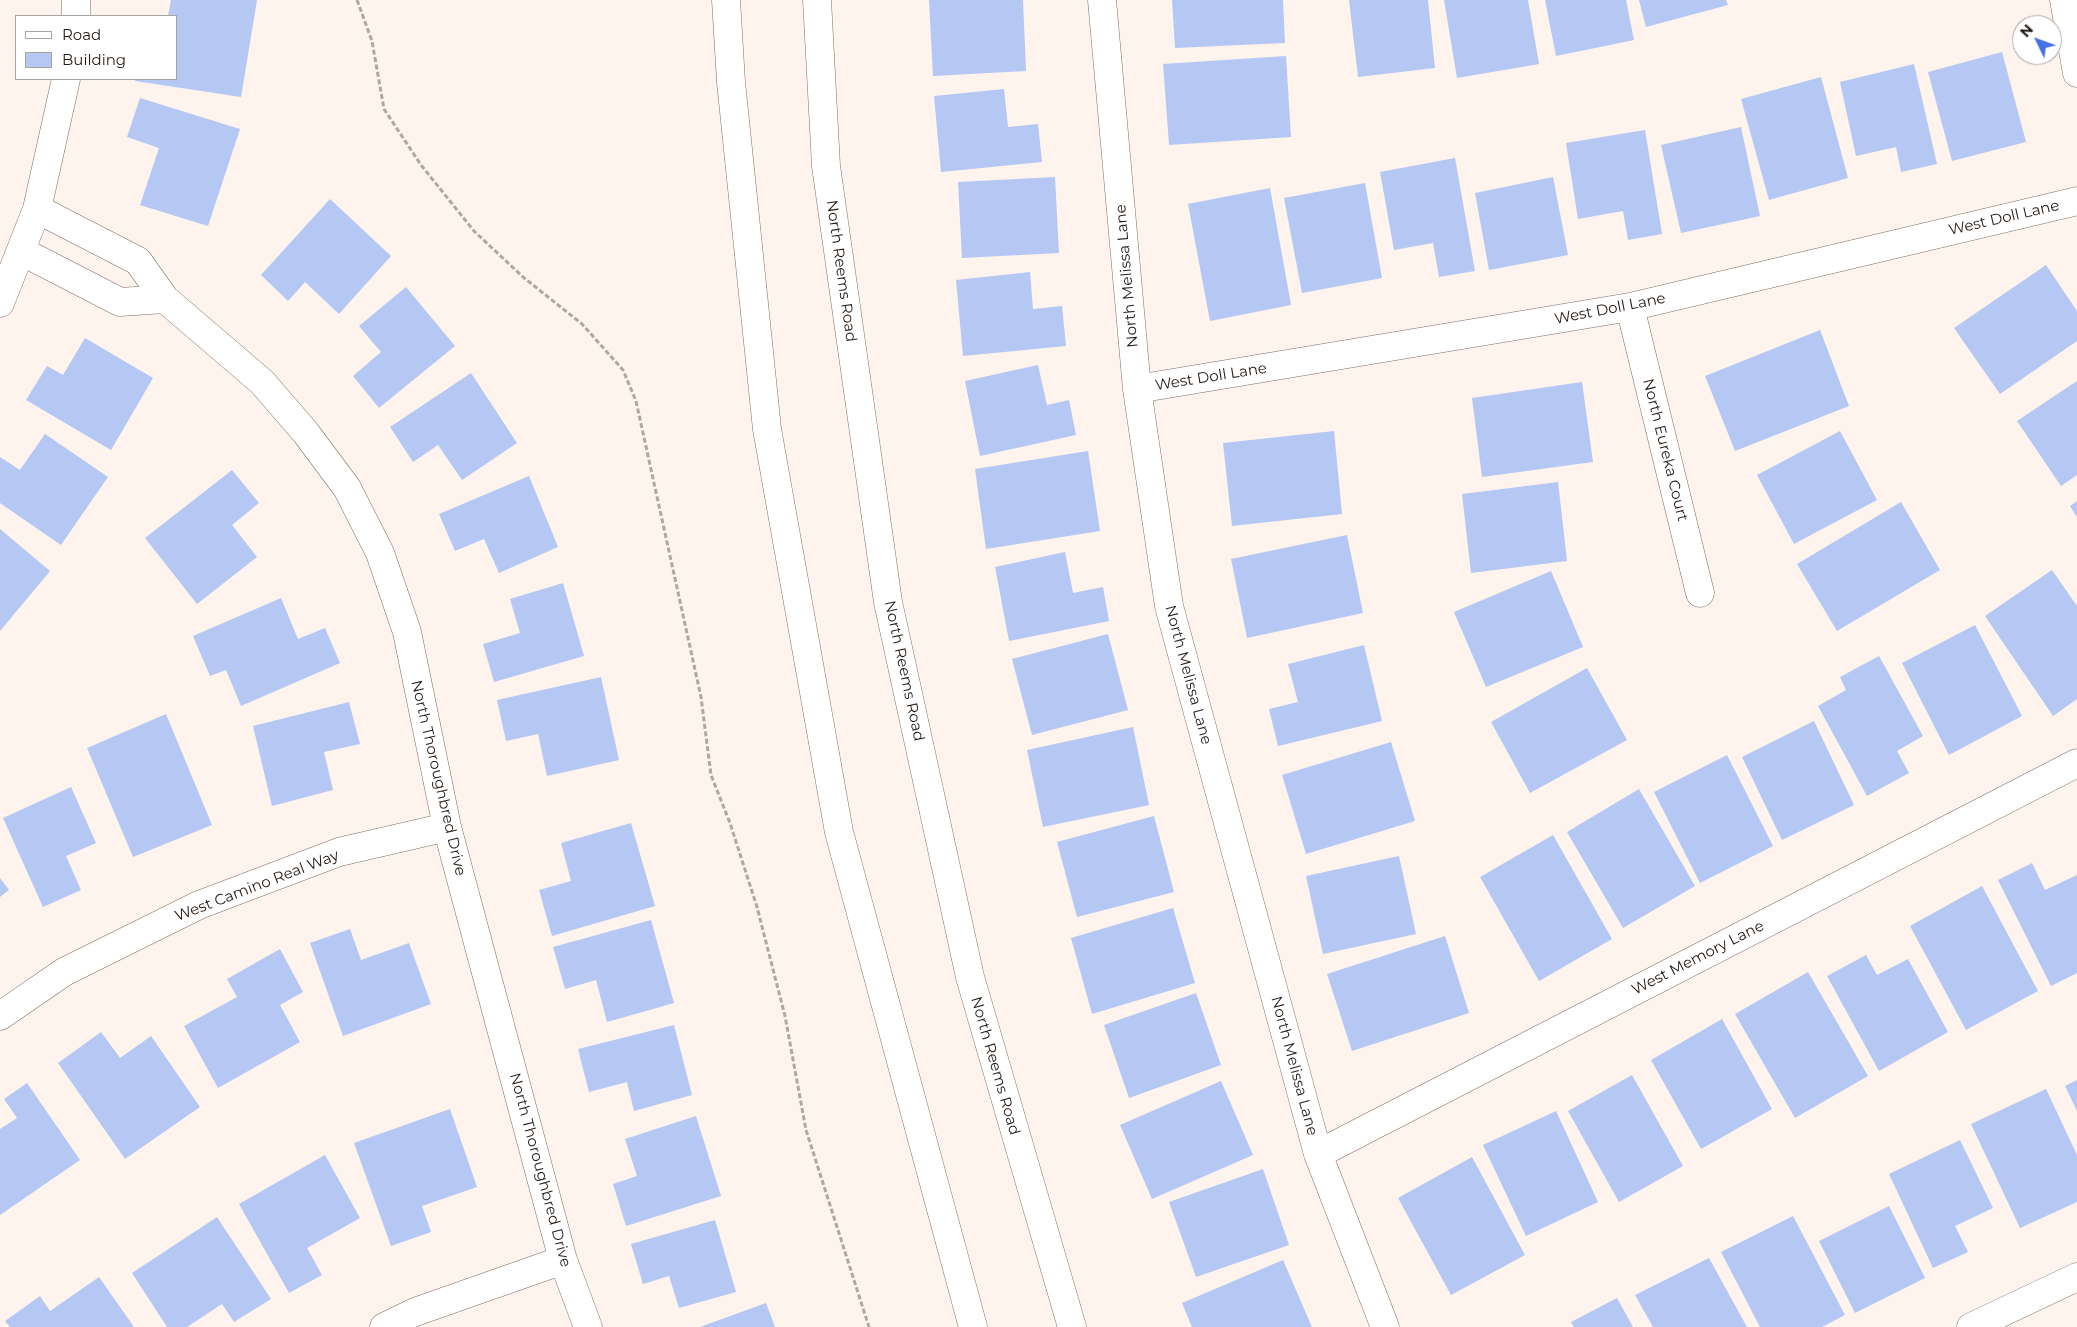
<!DOCTYPE html>
<style>
body{margin:0}
#map{position:relative;width:2077px;height:1327px;overflow:hidden;background:#fef3ed;font-family:Montserrat,sans-serif}
canvas{display:block}
.legend{position:absolute;left:15px;top:15px;width:162px;height:65px;box-sizing:border-box;background:#fff;border:1px solid #a7a3a1;margin:0;padding:6px 9px;list-style:none;font-size:15px;color:#231a14}
.legend li{display:flex;align-items:center;gap:10px;height:25px}
.legend b{width:25px;border:1px solid #a7a3a1}
.north{position:absolute;left:2012px;top:15px;width:50px;height:50px;box-sizing:border-box;background:#fff;border:1px solid #a7a3a1;border-radius:50%;rotate:312deg;font-size:14px;font-weight:700;line-height:20px;text-align:center;color:#231a14}
.north::after{content:'';display:block;margin:auto;width:18px;height:22px;background:#4671e4;clip-path:polygon(50% 0,100% 100%,50% 72%,0 100%)}
</style>
<div id="map">
<canvas width="2077" height="1327"></canvas>
<ul class="legend">
<li><b style="height:6px;background:#fff"></b>Road</li>
<li><b style="height:14px;background:#b4c8f3"></b>Building</li>
</ul>
<div class="north">N</div>
</div>
<script>
const ctx = document.querySelector('canvas').getContext('2d');
ctx.lineJoin = 'round';
function fill(path, color) { ctx.fillStyle = color; ctx.fill(path, 'evenodd'); }
function trace(path, color, width, dash) { ctx.strokeStyle = color; ctx.lineWidth = width; ctx.lineCap = dash ? 'butt' : 'round'; ctx.setLineDash(dash || []); ctx.stroke(path); }
function label(font, color, halo, rows, align = 'center') {
  ctx.font = font + ' Montserrat,sans-serif'; ctx.lineWidth = 5; ctx.setLineDash([]); ctx.textBaseline = 'middle'; ctx.strokeStyle = halo; ctx.fillStyle = color; for (const [text, x, y, turn = 0] of rows) {
    ctx.save(); ctx.translate(x, y); ctx.rotate((+turn || 0) * Math.PI / 180); ctx.textAlign = isNaN(turn) ? turn : align; if (halo) ctx.strokeText(text, 0, 0); ctx.fillText(text, 0, 0); ctx.restore();
  }
}
const building = new Path2D(`
 M 171,0 L 257,0 L 241,97 L 135,81 L 135,79 L 176,79 L 176,16 L 168,16 Z
 M 929,0 L 1023,0 L 1026,71 L 933,76 Z
 M 1172,0 L 1283,0 L 1285,43 L 1175,48 Z
 M 1349,0 L 1428,0 L 1435,68 L 1358,77 Z
 M 1444,0 L 1528,0 L 1539,64 L 1457,78 Z
 M 1545,0 L 1626,0 L 1634,40 L 1556,56 Z
 M 1639,0 L 1726,0 L 1728,5 L 1646,27 Z
 M 2002,52 L 2026,142 L 1952,161 L 1928,72 Z
 M 1286,56 L 1291,137 L 1169,145 L 1163,64 Z
 M 1914,64 L 1937,164 L 1901,172 L 1896,147 L 1856,156 L 1840,82 Z
 M 1821,77 L 1848,178 L 1769,200 L 1741,99 Z
 M 1004,89 L 1008,127 L 1038,124 L 1042,162 L 941,172 L 934,96 Z
 M 140,98 L 240,129 L 208,226 L 140,205 L 159,148 L 127,137 Z
 M 1741,127 L 1760,216 L 1681,233 L 1661,145 Z
 M 1645,130 L 1662,234 L 1628,240 L 1623,211 L 1578,219 L 1566,143 Z
 M 1455,158 L 1475,271 L 1439,277 L 1433,243 L 1394,250 L 1380,172 Z
 M 1055,177 L 1059,253 L 962,258 L 958,182 Z
 M 1553,177 L 1568,255 L 1489,270 L 1475,193 Z
 M 1365,183 L 1382,278 L 1302,293 L 1284,198 Z
 M 1270,188 L 1291,305 L 1210,321 L 1188,204 Z
 M 330,199 L 391,256 L 339,314 L 305,282 L 288,301 L 261,275 Z
 M 2046,265 L 2077,311 L 2077,341 L 2000,394 L 1954,328 Z
 M 1030,272 L 1033,309 L 1062,306 L 1066,346 L 963,356 L 956,280 Z
 M 406,287 L 455,346 L 379,408 L 353,376 L 381,352 L 359,326 Z
 M 1820,330 L 1849,406 L 1735,451 L 1705,376 Z
 M 85,338 L 153,378 L 111,450 L 26,400 L 47,366 L 63,375 Z
 M 1038,365 L 1047,405 L 1069,400 L 1076,435 L 980,456 L 965,381 Z
 M 471,373 L 517,443 L 462,480 L 438,445 L 413,462 L 390,427 Z
 M 2077,381 L 2077,475 L 2061,486 L 2017,421 Z
 M 1582,382 L 1593,462 L 1482,477 L 1472,398 Z
 M 1334,431 L 1342,514 L 1232,526 L 1223,443 Z
 M 1840,431 L 1877,500 L 1794,544 L 1757,475 Z
 M 45,434 L 108,477 L 61,545 L 0,503 L 0,457 L 20,470 Z
 M 1088,451 L 1100,531 L 986,549 L 975,469 Z
 M 232,470 L 259,503 L 232,525 L 257,557 L 197,604 L 145,538 Z
 M 529,476 L 558,547 L 499,573 L 484,539 L 455,551 L 439,514 Z
 M 1558,482 L 1567,561 L 1471,573 L 1462,494 Z
 M 2077,501 L 2077,517 L 2070,506 Z
 M 1901,502 L 1940,570 L 1837,631 L 1797,564 Z
 M 0,529 L 50,571 L 0,631 Z
 M 1347,535 L 1363,613 L 1247,638 L 1231,559 Z
 M 1065,552 L 1073,593 L 1103,587 L 1109,621 L 1009,641 L 995,567 Z
 M 2052,570 L 2077,606 L 2077,699 L 2053,716 L 1985,616 Z
 M 1551,571 L 1583,647 L 1486,687 L 1454,612 Z
 M 563,583 L 584,656 L 494,682 L 483,644 L 520,633 L 510,599 Z
 M 281,598 L 298,639 L 325,628 L 340,663 L 241,706 L 226,670 L 210,676 L 193,636 Z
 M 1975,625 L 2022,716 L 1949,755 L 1902,663 Z
 M 1108,634 L 1128,710 L 1032,735 L 1012,659 Z
 M 1364,645 L 1382,721 L 1278,746 L 1269,709 L 1298,702 L 1288,664 Z
 M 1879,656 L 1923,736 L 1897,751 L 1909,773 L 1867,796 L 1818,706 L 1846,690 L 1840,677 Z
 M 1587,668 L 1627,740 L 1530,793 L 1491,722 Z
 M 601,677 L 619,760 L 547,776 L 538,734 L 506,741 L 497,700 Z
 M 349,702 L 360,744 L 324,752 L 333,790 L 272,806 L 253,726 Z
 M 166,714 L 212,825 L 133,857 L 87,748 Z
 M 1814,721 L 1854,805 L 1782,840 L 1742,757 Z
 M 1133,727 L 1149,805 L 1043,827 L 1027,750 Z
 M 1391,742 L 1415,821 L 1306,854 L 1282,775 Z
 M 1727,755 L 1773,846 L 1700,883 L 1654,792 Z
 M 71,787 L 96,843 L 66,856 L 81,890 L 43,907 L 3,818 Z
 M 1639,789 L 1695,886 L 1623,928 L 1567,832 Z
 M 1154,816 L 1174,892 L 1077,917 L 1057,842 Z
 M 631,823 L 655,906 L 552,936 L 539,890 L 571,881 L 561,843 Z
 M 1553,835 L 1612,939 L 1539,981 L 1480,877 Z
 M 1399,856 L 1416,934 L 1323,954 L 1306,876 Z
 M 2032,863 L 2045,890 L 2077,875 L 2077,973 L 2051,986 L 1998,880 Z
 M 0,878 L 9,890 L 0,897 Z
 M 1982,886 L 2038,991 L 1966,1030 L 1910,926 Z
 M 1173,908 L 1195,983 L 1092,1014 L 1071,938 Z
 M 651,920 L 674,1003 L 607,1022 L 596,980 L 565,989 L 553,947 Z
 M 350,929 L 361,960 L 409,943 L 431,1004 L 343,1036 L 310,943 Z
 M 1445,936 L 1469,1013 L 1352,1051 L 1327,974 Z
 M 280,949 L 303,992 L 280,1005 L 300,1042 L 218,1088 L 184,1026 L 237,997 L 227,979 Z
 M 1866,955 L 1877,975 L 1908,959 L 1948,1032 L 1879,1071 L 1827,976 Z
 M 1808,972 L 1868,1076 L 1795,1118 L 1735,1014 Z
 M 1196,993 L 1221,1065 L 1129,1098 L 1104,1025 Z
 M 1722,1019 L 1772,1109 L 1701,1149 L 1651,1060 Z
 M 674,1025 L 692,1095 L 634,1111 L 627,1082 L 589,1092 L 578,1049 Z
 M 101,1032 L 120,1058 L 151,1036 L 200,1107 L 125,1159 L 58,1063 Z
 M 1632,1075 L 1683,1166 L 1619,1202 L 1568,1111 Z
 M 2077,1080 L 2077,1111 L 2065,1086 Z
 M 1221,1081 L 1253,1155 L 1152,1199 L 1120,1125 Z
 M 27,1083 L 80,1160 L 0,1215 L 0,1129 L 17,1118 L 4,1099 Z
 M 2046,1089 L 2077,1155 L 2077,1202 L 2020,1228 L 1971,1124 Z
 M 450,1109 L 477,1187 L 422,1206 L 431,1232 L 391,1246 L 354,1143 Z
 M 1556,1111 L 1598,1202 L 1526,1236 L 1483,1145 Z
 M 696,1116 L 721,1196 L 626,1226 L 613,1184 L 637,1176 L 625,1139 Z
 M 1960,1140 L 1993,1208 L 1955,1226 L 1968,1252 L 1933,1268 L 1889,1174 Z
 M 325,1155 L 360,1218 L 307,1248 L 322,1275 L 289,1293 L 239,1204 Z
 M 1472,1157 L 1525,1255 L 1451,1295 L 1398,1198 Z
 M 1263,1169 L 1289,1245 L 1196,1277 L 1169,1202 Z
 M 1889,1206 L 1925,1278 L 1855,1313 L 1819,1241 Z
 M 1793,1216 L 1845,1315 L 1822,1327 L 1760,1327 L 1721,1252 Z
 M 217,1217 L 271,1299 L 234,1322 L 222,1304 L 187,1327 L 167,1327 L 132,1273 Z
 M 715,1220 L 736,1292 L 679,1308 L 669,1276 L 643,1284 L 631,1244 Z
 M 1709,1258 L 1747,1327 L 1653,1327 L 1635,1295 Z
 M 1283,1260 L 1312,1327 L 1192,1327 L 1182,1303 Z
 M 99,1277 L 134,1327 L 10,1327 L 5,1321 L 40,1296 L 50,1311 Z
 M 1617,1298 L 1633,1327 L 1574,1327 L 1571,1322 Z
 M 766,1303 L 775,1327 L 700,1327 Z`);
const path = new Path2D(`
 M 357,0 L 372,41 L 384,109 L 421,165 L 474,231 L 523,277 L 582,324 L 623,370 L 636,401 L 701,697 L 711,775 L 730,823 L 757,907 L 785,1016 L 806,1130 L 869,1327`);
const minor = new Path2D(`
 M 1102,0 L 1137,389 L 1169,606 L 1318,1154 L 1385,1327
 M 2064,0 L 2077,73
 M 76,16 L 76,0
 M 21,251 L 120,302 L 165,299 L 138,261 L 37,209
 M 165,299 L 262,382 L 306,433 L 347,488 L 380,553 L 407,632 L 447,827 L 563,1260 L 588,1327
 M 0,303 L 37,209 L 66,79
 M 1630,307 L 1700,593
 M 1137,389 L 1630,307 L 2077,201
 M 0,1016 L 64,972 L 199,905 L 339,852 L 447,827
 M 1318,1154 L 2077,763
 M 384,1327 L 415,1312 L 563,1260
 M 1971,1327 L 2077,1277`);
const secondary = new Path2D(`
 M 726,0 L 731,82 L 767,429 L 839,832 L 973,1327
 M 817,0 L 826,166 L 888,602 L 970,977 L 1072,1327`);
const streetNames = [
 ["West Doll Lane",2004,218,-13],
 ["North Reems Road",841,271,82],
 ["North Melissa Lane",1127,276,-95],
 ["West Doll Lane",1610,309,-11],
 ["West Doll Lane",1211,377,-9],
 ["North Eureka Court",1665,450,76],
 ["North Reems Road",904,671,78],
 ["North Melissa Lane",1188,675,75],
 ["North Thoroughbred Drive",438,778,77],
 ["West Camino Real Way",257,886,-21],
 ["West Memory Lane",1698,958,-27],
 ["North Reems Road",995,1066,74],
 ["North Melissa Lane",1294,1066,75],
 ["North Thoroughbred Drive",540,1170,75]
];
fill(building, '#b4c8f3');
trace(minor, '#846d60', 29);
trace(secondary, '#846d60', 29);
trace(path, '#b1a7a1', 3, [5, 2.5]);
trace(minor, '#fff', 28);
trace(secondary, '#fff', 28);
label('15px', '#231a14', '#fff', streetNames);
</script>
